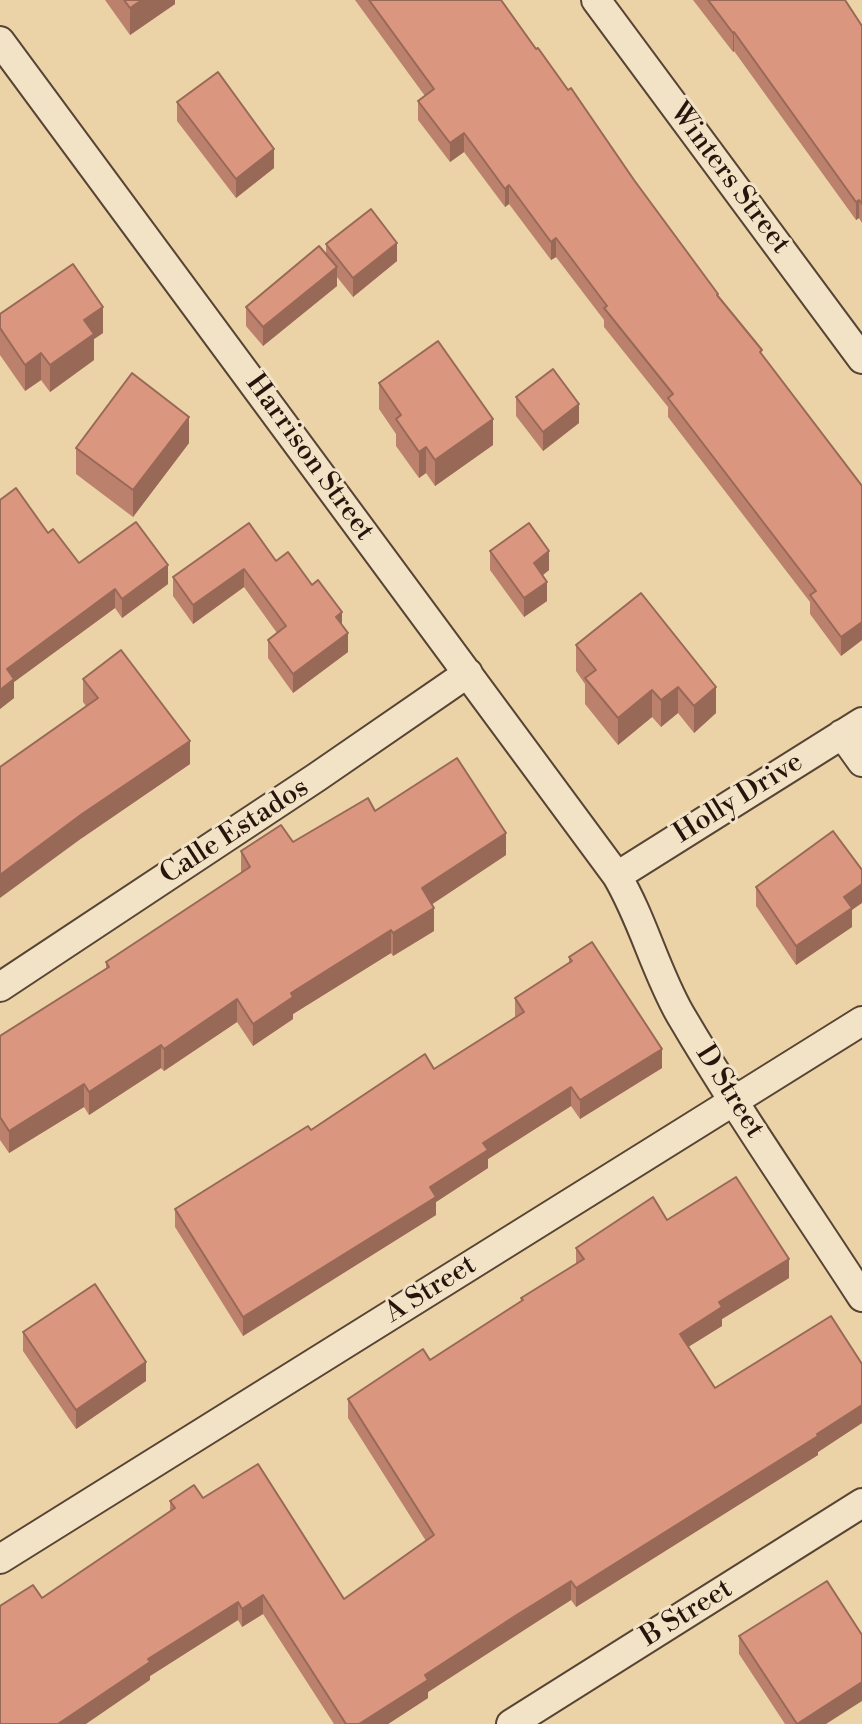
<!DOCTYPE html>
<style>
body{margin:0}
canvas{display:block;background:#ebd3a7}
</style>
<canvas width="862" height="1724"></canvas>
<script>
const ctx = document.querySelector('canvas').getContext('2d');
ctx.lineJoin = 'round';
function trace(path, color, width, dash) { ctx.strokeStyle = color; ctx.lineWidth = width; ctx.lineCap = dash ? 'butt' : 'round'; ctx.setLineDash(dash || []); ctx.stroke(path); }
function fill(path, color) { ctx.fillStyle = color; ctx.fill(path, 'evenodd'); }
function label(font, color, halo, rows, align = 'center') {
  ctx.font = font + ' "Libre Bodoni",serif'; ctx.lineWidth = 6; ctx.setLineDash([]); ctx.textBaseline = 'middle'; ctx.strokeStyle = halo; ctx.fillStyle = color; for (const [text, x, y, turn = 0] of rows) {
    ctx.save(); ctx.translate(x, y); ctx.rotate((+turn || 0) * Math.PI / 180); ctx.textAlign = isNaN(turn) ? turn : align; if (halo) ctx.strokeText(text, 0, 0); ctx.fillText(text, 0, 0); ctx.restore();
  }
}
const minor = new Path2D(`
 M 596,0 L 862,359
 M 0,41 L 617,876 C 643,920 655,970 680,1014 C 737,1111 801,1203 862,1297
 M 842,734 L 862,762
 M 617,876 L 862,722
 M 0,987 L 317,777 L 468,673
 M 0,1559 L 862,1021
 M 511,1724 L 862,1503`);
const wall = new Path2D(`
 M 105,0 L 175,0 L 175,4 L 130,35 Z
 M 355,0 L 501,0 L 718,297 L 862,486 L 862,640 L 841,656 L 810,614 L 810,602 L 668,417 L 668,407 L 604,327 L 604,320 L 556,257 L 551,260 L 509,204 L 505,207 L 464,152 L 450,162 L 418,120 L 418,101 L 425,96 Z
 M 693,0 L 845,0 L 862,26 L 862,223 L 859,218 L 856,220 L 734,51 L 733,52 Z
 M 177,102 L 274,168 L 236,198 L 177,121 Z
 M 326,244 L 397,261 L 353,297 L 337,277 L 337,286 L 263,346 L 246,326 L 246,307 L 326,255 Z
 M 0,314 L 103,333 L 94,339 L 94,360 L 50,392 L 41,380 L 25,391 L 0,355 Z
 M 379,383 L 493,445 L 435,486 L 426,473 L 419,478 L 396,446 L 396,434 L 379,409 Z
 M 516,397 L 579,423 L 543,451 L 516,416 Z
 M 189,443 L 133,517 L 76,474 L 76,448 Z
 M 48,533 L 79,563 L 168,584 L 122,618 L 115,608 L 14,682 L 14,698 L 0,709 Z
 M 490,551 L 549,570 L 543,575 L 547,601 L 524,617 L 490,570 Z
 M 276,561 L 342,624 L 348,652 L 293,693 L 268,658 L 268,640 L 277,633 L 244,587 L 193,624 L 173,596 L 173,577 Z
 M 641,593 L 716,713 L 694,733 L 678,713 L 661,727 L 652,717 L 618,745 L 585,704 L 585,684 L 576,671 L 576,645 Z
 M 83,679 L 190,764 L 82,838 L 86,706 L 83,702 Z
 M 375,811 L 506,855 L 432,904 L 434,931 L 393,956 L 391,953 L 293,1014 L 293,1019 L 253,1046 L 237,1022 L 164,1071 L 161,1068 L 89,1115 L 84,1107 L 9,1153 L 0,1140 L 0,1036 L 106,969 L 106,962 L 241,873 L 241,851 L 293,842 Z
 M 756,887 L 852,910 L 852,927 L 796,965 L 756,906 Z
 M 569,957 L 662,1068 L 580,1119 L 571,1106 L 488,1159 L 488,1168 L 436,1202 L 436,1215 L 243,1336 L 175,1227 L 175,1209 L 311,1130 L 434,1069 L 515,1017 L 515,998 L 569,963 Z
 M 667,1220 L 789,1278 L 722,1319 L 722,1326 L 688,1347 L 715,1388 L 862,1364 L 862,1423 L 818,1452 L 818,1455 L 576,1607 L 571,1600 L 515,1635 L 428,1692 L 428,1698 L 388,1724 L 334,1724 L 263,1614 L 242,1627 L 238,1620 L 150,1676 L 150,1680 L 42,1598 L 170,1511 L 170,1501 L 203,1498 L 344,1599 L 426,1541 L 348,1418 L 348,1399 L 430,1360 L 521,1301 L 521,1298 L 576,1264 L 576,1248 Z
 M 23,1332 L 146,1381 L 76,1429 L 23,1351 Z
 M 739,1636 L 826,1724 L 785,1724 L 739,1654 Z`);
const shadedWall = new Path2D(`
 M 142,0 L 175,0 L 175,4 L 130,35 L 130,8 Z
 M 734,32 L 734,51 L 733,52 L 733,33 Z
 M 464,133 L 464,152 L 450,162 L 450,143 Z
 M 274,149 L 274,168 L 236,198 L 236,179 Z
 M 509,185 L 509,204 L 505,207 L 505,189 Z
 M 859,200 L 859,218 L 856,220 L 856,202 Z
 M 556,238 L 556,257 L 551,260 L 551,242 Z
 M 397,243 L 397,261 L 353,297 L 353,278 Z
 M 337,267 L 337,286 L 263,346 L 263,327 Z
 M 103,307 L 103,333 L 94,339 L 94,360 L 50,392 L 50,365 L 84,320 Z
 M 41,353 L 41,380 L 25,391 L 25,365 Z
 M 579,404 L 579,423 L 543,451 L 543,432 Z
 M 189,417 L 189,443 L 133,517 L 133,490 Z
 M 493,419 L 493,445 L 435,486 L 435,460 Z
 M 426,447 L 426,473 L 419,478 L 419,452 Z
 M 549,551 L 549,570 L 534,582 L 534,563 Z
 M 168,565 L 168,584 L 122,618 L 122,599 Z
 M 244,569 L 244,587 L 193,624 L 193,605 Z
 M 547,582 L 547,601 L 524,617 L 524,598 Z
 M 115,589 L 115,608 L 14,682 L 14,698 L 0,709 L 0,690 L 7,669 Z
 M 342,612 L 342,631 L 336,617 Z
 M 862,622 L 862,640 L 841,656 L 841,637 Z
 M 348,633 L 348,652 L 293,693 L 293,674 Z
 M 678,687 L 678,713 L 661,727 L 661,700 Z
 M 716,687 L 716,713 L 694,733 L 694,706 Z
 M 652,690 L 652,717 L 618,745 L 618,718 Z
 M 190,741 L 190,764 L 82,838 L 0,898 L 0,875 L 82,814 Z
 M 506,833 L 506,855 L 422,911 L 422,888 Z
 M 862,884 L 862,903 L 852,910 L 852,927 L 796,965 L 796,946 L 844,897 Z
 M 434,908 L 434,931 L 393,956 L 393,933 Z
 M 391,930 L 391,953 L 293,1014 L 293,1019 L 253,1046 L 253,1024 L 291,993 Z
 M 237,999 L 237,1022 L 164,1071 L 164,1049 Z
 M 161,1045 L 161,1068 L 89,1115 L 89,1092 Z
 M 662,1049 L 662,1068 L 580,1119 L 580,1100 Z
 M 84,1084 L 84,1107 L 9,1153 L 9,1131 Z
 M 571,1087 L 571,1106 L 488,1159 L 488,1168 L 436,1202 L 436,1215 L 243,1336 L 243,1317 L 430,1187 L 483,1143 Z
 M 789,1259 L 789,1278 L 722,1319 L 722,1326 L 680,1352 L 680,1334 L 719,1302 Z
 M 146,1362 L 146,1381 L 76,1429 L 76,1410 Z
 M 862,1405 L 862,1423 L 818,1452 L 818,1455 L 576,1607 L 576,1588 Z
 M 571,1581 L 571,1600 L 428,1692 L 428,1698 L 388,1724 L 359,1724 L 425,1675 Z
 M 263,1595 L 263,1614 L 242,1627 L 242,1609 Z
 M 238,1602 L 238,1620 L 150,1676 L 150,1680 L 86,1724 L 58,1724 L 148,1659 Z
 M 862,1682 L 862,1701 L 826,1724 L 797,1724 Z`);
const building = new Path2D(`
 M 124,0 L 142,0 L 130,8 Z
 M 369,0 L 501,0 L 536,49 L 538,48 L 568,90 L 571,88 L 634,180 L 718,294 L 717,295 L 762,350 L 760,352 L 862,486 L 862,622 L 841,637 L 810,595 L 816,591 L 668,398 L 673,394 L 604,308 L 607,306 L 556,238 L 551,242 L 509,185 L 505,189 L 464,133 L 450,143 L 418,101 L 434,89 Z
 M 708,0 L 845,0 L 862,26 L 862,204 L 859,200 L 856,202 L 734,32 L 733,33 Z
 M 218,72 L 274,149 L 236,179 L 177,102 Z
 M 371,209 L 397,243 L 353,278 L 326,244 Z
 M 319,246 L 337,267 L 263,327 L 246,307 Z
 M 73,264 L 103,307 L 84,320 L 94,334 L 50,365 L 41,353 L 25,365 L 0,328 L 0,314 Z
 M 438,341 L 493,419 L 435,460 L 426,447 L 419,452 L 396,419 L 401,415 L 379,383 Z
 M 553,369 L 579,404 L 543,432 L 516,397 Z
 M 132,373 L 189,417 L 133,490 L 76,448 Z
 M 16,488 L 48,533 L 53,529 L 79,563 L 136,522 L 168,565 L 122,599 L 115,589 L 7,669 L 14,679 L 0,690 L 0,500 Z
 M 249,523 L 276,561 L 288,552 L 312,585 L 318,580 L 342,612 L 336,617 L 348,633 L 293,674 L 268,640 L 286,626 L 244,569 L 193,605 L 173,577 Z
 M 529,523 L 549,551 L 534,563 L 547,582 L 524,598 L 490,551 Z
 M 641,593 L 716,687 L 694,706 L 678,687 L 661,700 L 652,690 L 618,718 L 585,678 L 596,670 L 576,645 Z
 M 121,650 L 190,741 L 82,814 L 0,875 L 0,767 L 98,698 L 83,679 Z
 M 457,758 L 506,833 L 422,888 L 434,908 L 393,933 L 391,930 L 291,993 L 293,997 L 253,1024 L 237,999 L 164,1049 L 161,1045 L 89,1092 L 84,1084 L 9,1131 L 0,1117 L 0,1036 L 109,967 L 106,962 L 250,867 L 241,851 L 281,825 L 293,842 L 368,798 L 375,811 Z
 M 833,831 L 862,870 L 862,884 L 844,897 L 852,908 L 796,946 L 756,887 Z
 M 592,942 L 662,1049 L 580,1100 L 571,1087 L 483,1143 L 488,1150 L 430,1187 L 436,1197 L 243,1317 L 175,1209 L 308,1126 L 311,1130 L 425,1054 L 434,1069 L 524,1012 L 515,998 L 572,961 L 569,957 Z
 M 736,1177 L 789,1259 L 719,1302 L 722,1307 L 680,1334 L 715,1388 L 831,1316 L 862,1364 L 862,1405 L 817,1434 L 818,1436 L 576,1588 L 571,1581 L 515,1616 L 425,1675 L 428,1680 L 359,1724 L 346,1724 L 263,1595 L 242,1609 L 238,1602 L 148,1659 L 150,1662 L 58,1724 L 0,1724 L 0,1606 L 33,1585 L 42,1598 L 175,1508 L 170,1501 L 194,1485 L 203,1498 L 258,1464 L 344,1599 L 434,1535 L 348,1399 L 423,1349 L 430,1360 L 523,1300 L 521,1298 L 584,1259 L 576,1248 L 653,1197 L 667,1220 Z
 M 95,1284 L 146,1362 L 76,1410 L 23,1332 Z
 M 827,1581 L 862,1635 L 862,1682 L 797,1724 L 739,1636 Z`);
const streetNames = [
 ["Winters Street",729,179,53],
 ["Harrison Street",309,458,54],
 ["Holly Drive",739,799,-32],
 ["Calle Estados",235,832,-33],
 ["D Street",729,1092,58],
 ["A Street",431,1290,-32],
 ["B Street",687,1614,-32]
];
trace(minor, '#574434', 32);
trace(minor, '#f2e2c6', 28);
fill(wall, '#bb816c');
fill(shadedWall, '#996958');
fill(building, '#da967e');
trace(building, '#996958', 2);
label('28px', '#26140d', '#f2e2c6', streetNames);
</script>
